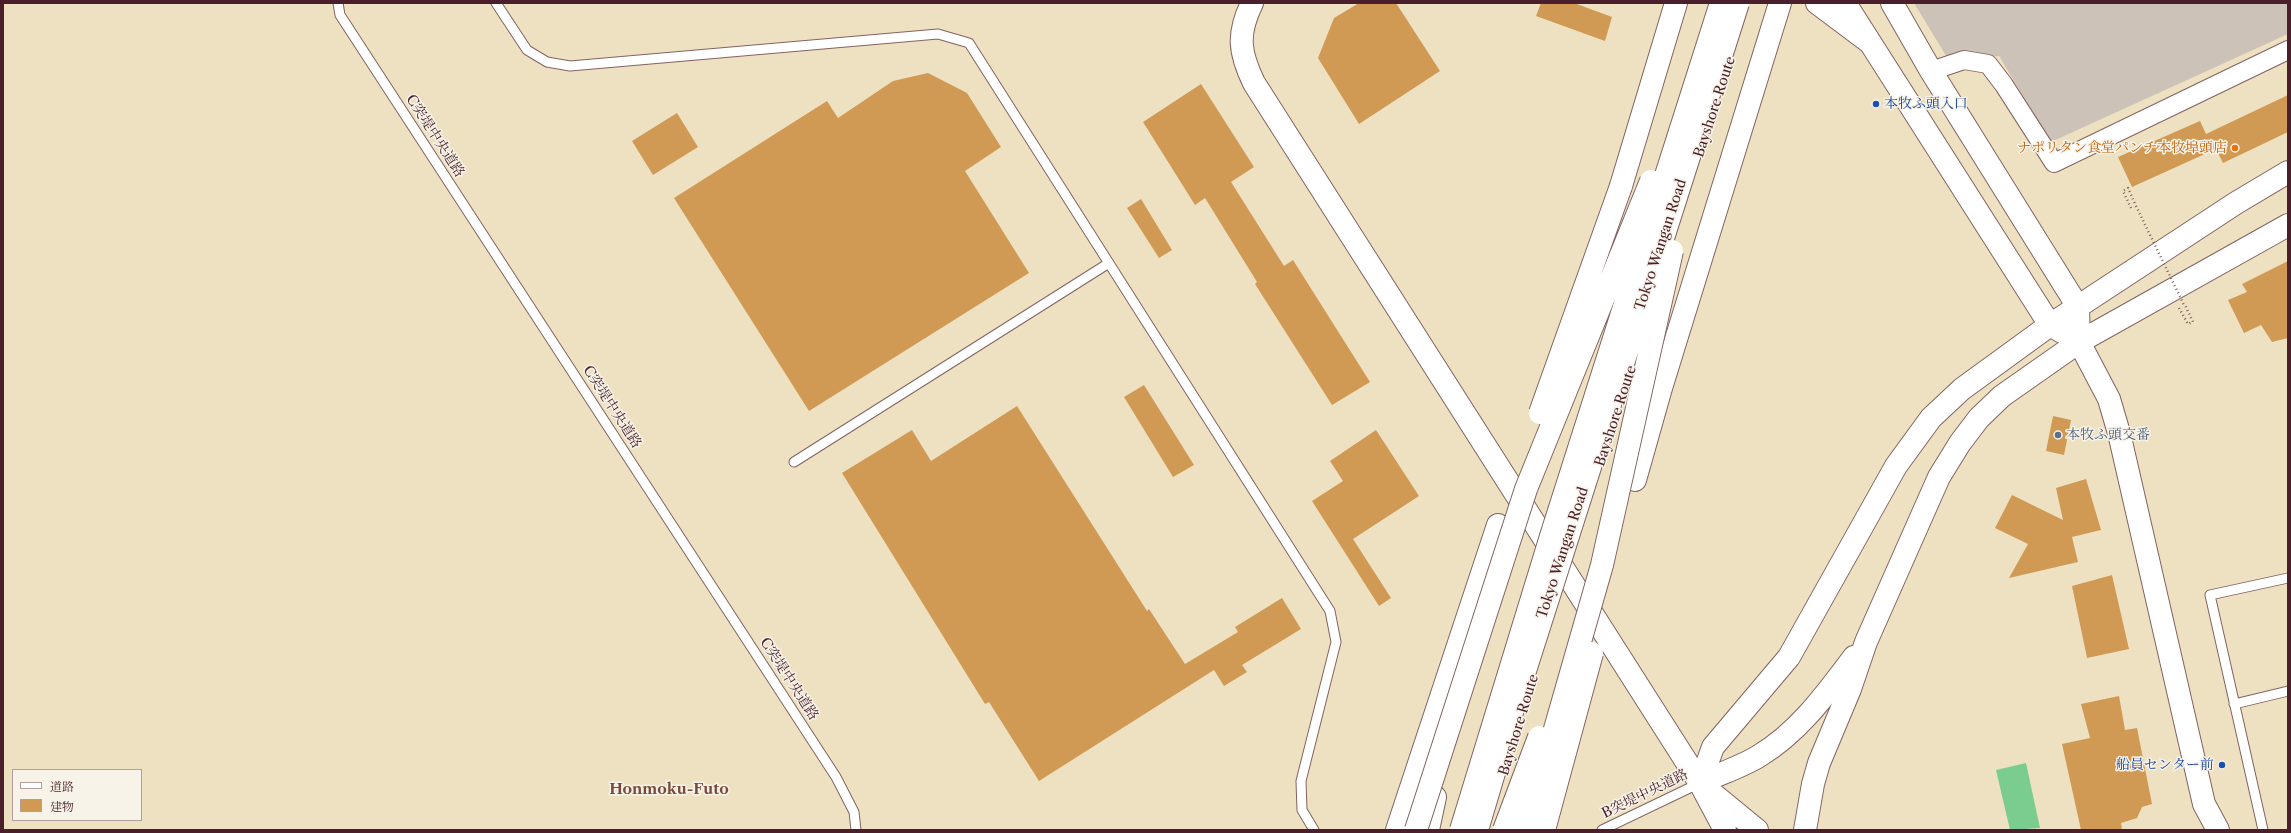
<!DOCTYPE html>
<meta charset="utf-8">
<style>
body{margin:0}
#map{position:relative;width:2291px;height:833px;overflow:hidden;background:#ede1c2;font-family:"Libre Caslon Text","Noto Serif JP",serif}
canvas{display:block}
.frame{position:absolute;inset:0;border:4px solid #4a1f2b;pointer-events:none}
.legend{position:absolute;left:12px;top:769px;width:130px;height:52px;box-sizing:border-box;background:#f7f3e8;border:1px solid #b29e9c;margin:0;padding:5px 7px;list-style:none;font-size:12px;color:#4a1f2b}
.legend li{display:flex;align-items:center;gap:8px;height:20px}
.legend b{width:20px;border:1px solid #b29e9c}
</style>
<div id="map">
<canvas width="2291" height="833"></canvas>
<div class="frame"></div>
<ul class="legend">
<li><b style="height:5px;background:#fff"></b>道路</li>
<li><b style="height:11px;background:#d09a55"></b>建物</li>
</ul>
</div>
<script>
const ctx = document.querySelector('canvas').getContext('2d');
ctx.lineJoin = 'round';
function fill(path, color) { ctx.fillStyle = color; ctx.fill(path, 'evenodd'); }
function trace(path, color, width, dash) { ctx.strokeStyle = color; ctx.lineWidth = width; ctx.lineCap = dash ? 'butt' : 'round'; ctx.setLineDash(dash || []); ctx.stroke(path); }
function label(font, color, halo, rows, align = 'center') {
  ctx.font = font + ' "Libre Caslon Text","Noto Serif JP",serif'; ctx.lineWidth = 3; ctx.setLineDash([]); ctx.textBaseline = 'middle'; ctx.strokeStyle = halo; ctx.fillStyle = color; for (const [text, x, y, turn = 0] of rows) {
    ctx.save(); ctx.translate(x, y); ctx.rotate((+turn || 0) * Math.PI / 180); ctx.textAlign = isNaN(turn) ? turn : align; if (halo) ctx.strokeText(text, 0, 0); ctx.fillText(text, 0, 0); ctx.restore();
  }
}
const industrial = new Path2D(`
 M 1914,3 L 2288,3 L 2288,34 L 2051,142 L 1999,56 L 1948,59 Z`);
const green = new Path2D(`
 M 2026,763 L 2040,828 L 2010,830 L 1996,770 Z`);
const building = new Path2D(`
 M 1359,3 L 1396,3 L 1440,71 L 1359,124 L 1318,58 L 1334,18 Z
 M 1541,3 L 1574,3 L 1612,17 L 1605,41 L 1536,16 Z
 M 928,73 L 967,93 L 1001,147 L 965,171 L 1029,273 L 809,411 L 674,198 L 827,101 L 838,118 L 893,81 Z
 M 1201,84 L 1254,167 L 1231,182 L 1284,266 L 1293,260 L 1370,382 L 1332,405 L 1255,284 L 1257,282 L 1205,198 L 1195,205 L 1143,122 Z
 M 2288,95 L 2288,132 L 2223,163 L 2216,149 L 2132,187 L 2118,157 L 2200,121 L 2206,134 Z
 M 677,113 L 698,147 L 653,175 L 632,141 Z
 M 1141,199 L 1172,250 L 1159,258 L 1127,208 Z
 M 2288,261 L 2288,338 L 2272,342 L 2261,325 L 2244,333 L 2228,300 L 2247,292 L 2242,284 Z
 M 1144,385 L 1194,465 L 1173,477 L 1124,397 Z
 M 1017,406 L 1147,611 L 1149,609 L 1185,664 L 1238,632 L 1235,627 L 1282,598 L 1301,629 L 1242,665 L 1247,672 L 1224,686 L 1214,670 L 1039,781 L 989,702 L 985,704 L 842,473 L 912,430 L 931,461 Z
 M 2053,416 L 2071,420 L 2064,455 L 2046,451 Z
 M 1376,430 L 1419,496 L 1353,539 L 1391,598 L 1379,606 L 1312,501 L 1343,481 L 1330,461 Z
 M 2086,479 L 2101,530 L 2072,537 L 2078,562 L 2009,578 L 2028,544 L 1995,528 L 2012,495 L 2063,520 L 2056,488 Z
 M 2112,575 L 2129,649 L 2087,658 L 2072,586 Z
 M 2119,696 L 2125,730 L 2137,728 L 2152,804 L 2142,807 L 2137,818 L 2121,823 L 2122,830 L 2081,830 L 2062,744 L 2090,738 L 2081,704 Z`);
const path = new Path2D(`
 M 2131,208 L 2123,191 L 2128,188 L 2136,206
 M 2179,308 L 2188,324 L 2193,322 L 2185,305`);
const lane = new Path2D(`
 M 338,3 L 340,15 L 836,777 L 854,812 L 856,830
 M 496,3 L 527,50 L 547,62 L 570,66 L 938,34 L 969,43 L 1330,611 L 1336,642 L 1301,781 L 1302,810 L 1314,830
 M 794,462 L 1109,263
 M 2234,704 L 2288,691
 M 1602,830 L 1700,783
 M 2263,830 L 2210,595 L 2288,578`);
const street = new Path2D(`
 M 1931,71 L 1964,60 L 1988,64 L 2004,85 L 2054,163 L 2288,50`);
const secondary = new Path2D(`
 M 1252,3 C 1237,34 1239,52 1254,83 L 1700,783 L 1725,830
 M 1845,3 L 2050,325 L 2062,332
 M 1892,3 L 1931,71 L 2078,307 L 2079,342 L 2109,399 L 2119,433 L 2204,804 L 2218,830
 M 1700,783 L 1713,747 L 1789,657 L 1896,466 L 1931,418 L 1962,389 L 2050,325 L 2236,203 L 2288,172
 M 1700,783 C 1719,774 1741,767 1759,756 C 1799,732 1826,694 1854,657
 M 1707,789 L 1757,830
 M 1805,830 L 1813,784 L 1819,763 L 1850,689 L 1866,642 L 1939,477 L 1960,443 L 1979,418 L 2002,396 L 2079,342 L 2288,225`);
const highway = new Path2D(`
 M 1817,3 L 1869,42
 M 1621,186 L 1676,3
 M 1635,480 L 1661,388 L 1780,3
 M 1397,830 L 1498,525
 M 1428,830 L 1435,797`);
const pathBridge = new Path2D(`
 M 2136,206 L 2184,305`);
const highwayBridge = new Path2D(`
 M 1540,413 L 1621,186
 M 1416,830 L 1526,489 L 1651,181
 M 1461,830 L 1552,533 L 1721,3
 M 1477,830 L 1515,702 L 1738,3
 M 1504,830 L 1539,737
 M 1526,830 L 1602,565 L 1672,251
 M 1544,830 L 1592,653`);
const markers = [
 [1876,104,4,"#1a4fb4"],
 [2235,148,4,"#e8710a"],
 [2058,435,4,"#5c6f8a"],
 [2222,765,4,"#1a4fb4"]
];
const transitNames = [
 ["本牧ふ頭入口",1884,104],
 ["船員センター前",2214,765,"right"]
];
const streetNames = [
 ["Bayshore Route",1715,107,-72],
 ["C突堤中央道路",435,136,57],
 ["Tokyo Wangan Road",1661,245,-72],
 ["C突堤中央道路",612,407,57],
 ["Bayshore Route",1616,416,-72],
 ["Tokyo Wangan Road",1563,553,-72],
 ["C突堤中央道路",789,679,57],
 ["Bayshore Route",1519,725,-73],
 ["B突堤中央道路",1645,794,-26]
];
const foodNames = [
 ["ナポリタン食堂パンチ本牧埠頭店",2227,148]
];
const serviceNames = [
 ["本牧ふ頭交番",2066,435]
];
const neighbourhoodNames = [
 ["Honmoku-Futo",669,790]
];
fill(industrial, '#ccc2b8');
fill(green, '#7bcd8f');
fill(building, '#d09a55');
trace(lane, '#836360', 11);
trace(street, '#836360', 20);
trace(secondary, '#836360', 24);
trace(highway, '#836360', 24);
trace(path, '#836360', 2.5, [1, 3]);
trace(lane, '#fff', 9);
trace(street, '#fff', 18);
trace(secondary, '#fff', 22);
trace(highway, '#fff', 22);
trace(highwayBridge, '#836360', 24, []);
trace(pathBridge, '#836360', 2.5, [1, 3]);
trace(highwayBridge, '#fff', 22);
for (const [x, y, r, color] of markers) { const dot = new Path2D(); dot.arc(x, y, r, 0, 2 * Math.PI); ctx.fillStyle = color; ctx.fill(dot); trace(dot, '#f7f3e8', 1.5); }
label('14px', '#164399', '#f7f3e8', transitNames, 'left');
label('14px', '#4a1f2b', '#f7f3e8', streetNames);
label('14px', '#c56008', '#f7f3e8', foodNames, 'right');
label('14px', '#4e5e75', '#f7f3e8', serviceNames, 'left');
label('bold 15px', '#794a3a', '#f7f3e8', neighbourhoodNames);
</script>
